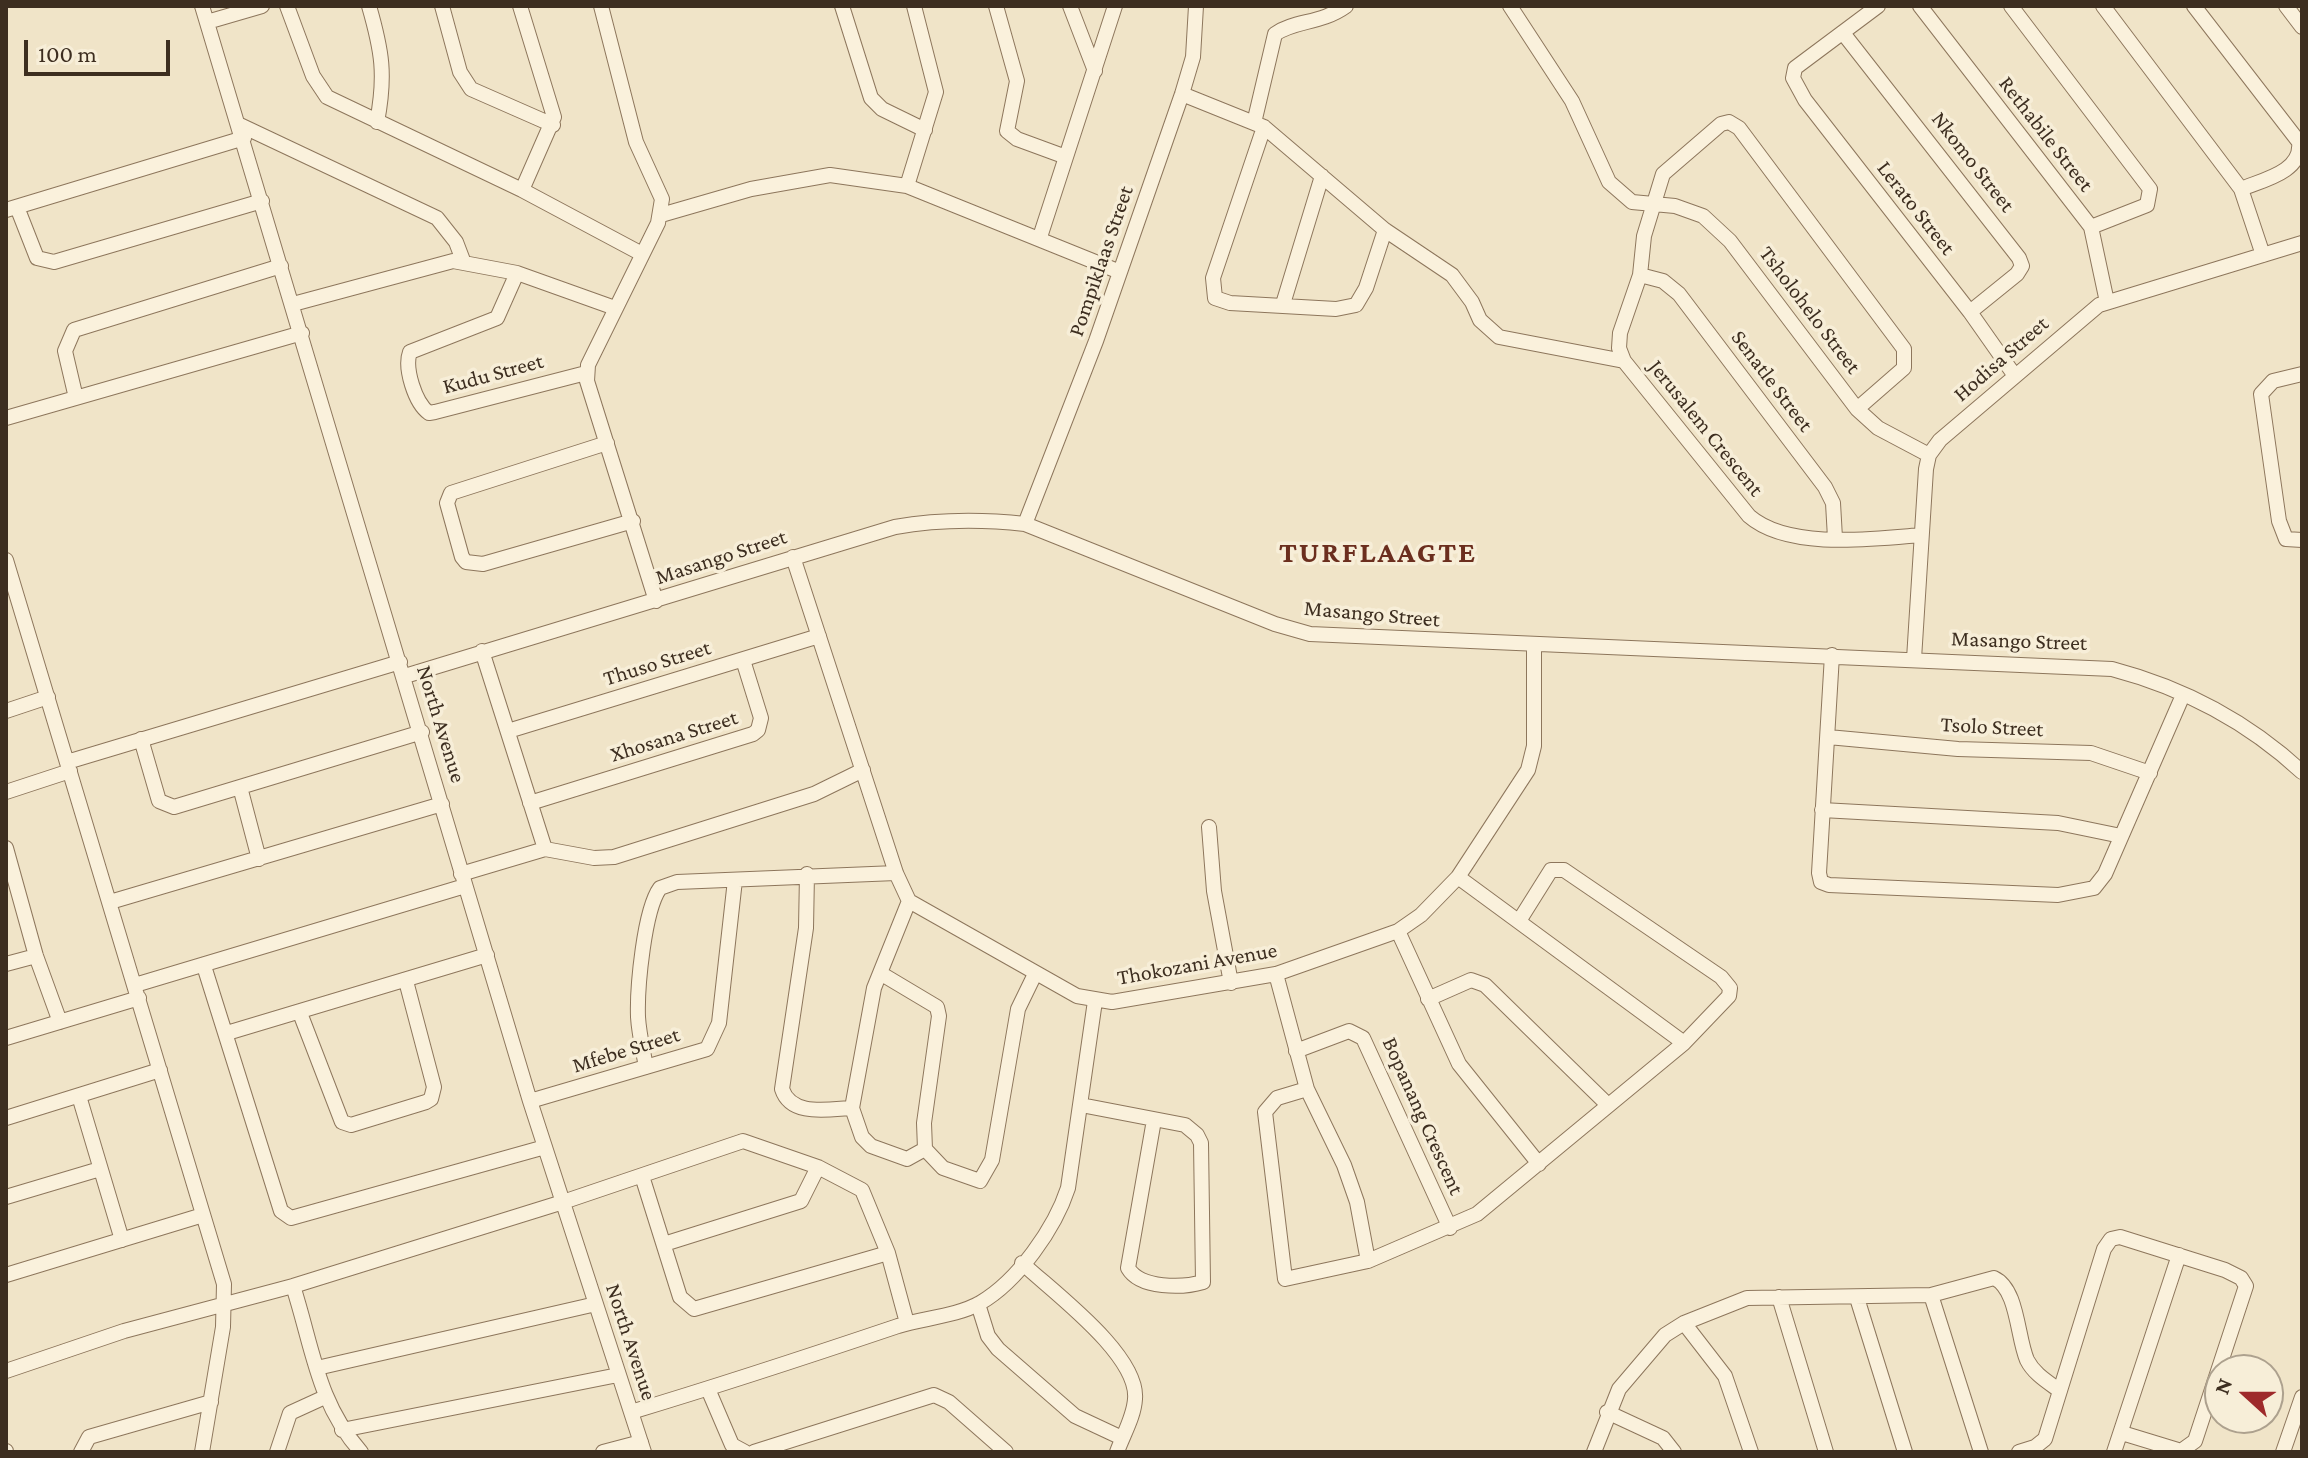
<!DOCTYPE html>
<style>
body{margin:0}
#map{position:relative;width:2308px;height:1458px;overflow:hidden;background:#f0e4c8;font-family:"Crimson Pro",serif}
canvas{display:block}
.frame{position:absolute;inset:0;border:8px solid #3d2e20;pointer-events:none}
.north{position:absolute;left:2204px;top:1354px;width:80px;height:80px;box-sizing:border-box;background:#f7eed8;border:2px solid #ada18e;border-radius:50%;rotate:291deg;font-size:22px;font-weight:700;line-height:32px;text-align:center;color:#3d2e20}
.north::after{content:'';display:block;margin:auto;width:28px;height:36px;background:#9e2a2b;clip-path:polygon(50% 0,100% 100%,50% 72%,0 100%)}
.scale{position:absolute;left:24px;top:40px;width:146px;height:36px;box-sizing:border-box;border:4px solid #3d2e20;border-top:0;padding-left:10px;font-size:24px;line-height:28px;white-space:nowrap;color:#3d2e20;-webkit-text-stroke:6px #f7eed8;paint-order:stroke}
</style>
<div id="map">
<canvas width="2308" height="1458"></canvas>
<div class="frame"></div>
<div class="north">N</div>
<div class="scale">100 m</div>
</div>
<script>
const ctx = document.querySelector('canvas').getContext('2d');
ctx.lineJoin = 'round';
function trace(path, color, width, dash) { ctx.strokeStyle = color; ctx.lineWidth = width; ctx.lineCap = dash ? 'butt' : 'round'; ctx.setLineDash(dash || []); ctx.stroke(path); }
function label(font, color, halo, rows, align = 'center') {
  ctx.font = font + ' "Crimson Pro",serif'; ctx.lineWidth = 7; ctx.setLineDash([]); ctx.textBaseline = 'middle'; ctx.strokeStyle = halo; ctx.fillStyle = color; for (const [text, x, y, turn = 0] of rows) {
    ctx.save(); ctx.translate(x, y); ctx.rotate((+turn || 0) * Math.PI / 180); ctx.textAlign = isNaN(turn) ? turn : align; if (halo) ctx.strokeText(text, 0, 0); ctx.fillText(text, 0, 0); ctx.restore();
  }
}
const minor = new Path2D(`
 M 202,6 L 530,1101 L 644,1452
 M 287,6 L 313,76 L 327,97 L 522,190 L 642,254
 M 369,6 C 382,51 386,75 377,122
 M 442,6 L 460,72 L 471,89 L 553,125
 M 520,6 L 554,117 L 522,190
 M 601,6 L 636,142 L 662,199 L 658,223 L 588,365 L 587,381 L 656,601
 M 842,6 L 871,98 L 882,109 L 925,130
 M 996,6 L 1017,81 L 1007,131 L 1017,139 L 1066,157
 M 1070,6 L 1095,71
 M 1510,6 L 1572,101 L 1609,182 L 1632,202 L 1675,206 L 1703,216 L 1730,241 L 1857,409 L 1878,428 L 1929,455
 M 1878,6 L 1795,68 L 1793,78 L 1805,100 L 1970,312 L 2015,376
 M 1920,6 L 2091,227 L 2107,302
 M 2011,6 L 2150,189 L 2147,205 L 2091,227
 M 2103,6 L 2241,189 L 2263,255
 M 2194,6 L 2299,142 C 2303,172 2262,180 2241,189
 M 2286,6 L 2302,27
 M 207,22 L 262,6
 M 1843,33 L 2019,258 L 2022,266 L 2017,274 L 1970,312
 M 1182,94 L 1264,127 L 1385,230 L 1452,275 L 1472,302 L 1480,320 L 1499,337 L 1624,361
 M 1254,123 L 1275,34 C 1295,20 1321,24 1346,6
 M 240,125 L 437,218 L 456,242 L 464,263
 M 1264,127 L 1213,278 L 1215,298 L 1230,303 L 1336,309 L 1356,305 L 1366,288 L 1385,230
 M 907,186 L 936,92 L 914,6
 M 17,207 L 37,258 L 54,262 L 262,201
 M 6,210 L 244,138
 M 661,215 L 751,189 L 830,175 L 907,186 L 1120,272
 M 1040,237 L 1115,6
 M 517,273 L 497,318 L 410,352 C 404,368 415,403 429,413 L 435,412 L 586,373
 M 1640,275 L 1663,281 L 1679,294 L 1825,487 L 1833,503 L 1835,538
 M 293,304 L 453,261 L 517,273 L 615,308
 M 1283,304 L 1322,176
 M 2302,374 L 2273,381 L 2261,394 L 2279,521 L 2286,539 L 2302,540
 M 76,398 L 65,351 L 74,330 L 281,266
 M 1857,409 L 1904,368 L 1904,349 L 1739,128 L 1729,122 L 1721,124 L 1663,174 L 1644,236 L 1640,275 L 1620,333 L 1619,348 L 1624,361 L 1749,516 C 1788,550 1873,539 1921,535
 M 6,418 L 302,333
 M 607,443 L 451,493 L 447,503 L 462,557 L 466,562 L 483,564 L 633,521
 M 1025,524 L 1096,341 L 1182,94 L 1193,57 L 1196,6
 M 793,557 L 896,873 L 909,901 L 1077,996 L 1112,1002 L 1276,974 L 1398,931 L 1421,915 L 1458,877 L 1528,770 L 1534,746 L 1534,646
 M 6,560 L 224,1284 L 223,1327 L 202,1452
 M 482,651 L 545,849 L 594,858 L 614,857 L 814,794 L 863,770
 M 1832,655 L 1819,873 L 1821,882 L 1829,885 L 2058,895 L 2094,888 L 2105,874 L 2183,695
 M 1914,659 L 1926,469 L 1929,455 L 1940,440 L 2099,305 L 2302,243
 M 405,676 L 895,527 C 940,519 980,519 1025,524 L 1275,624 L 1310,634 L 2112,669 C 2184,688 2248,722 2302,772
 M 6,711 L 48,697
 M 508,731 L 819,636
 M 1828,737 L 1958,749 L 2091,753 L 2150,773
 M 141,739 L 159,801 L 174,807 L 422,732
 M 67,762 L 400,662
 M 240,787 L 259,859
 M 6,792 L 70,771
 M 530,803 L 753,734 L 758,730 L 761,718 L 743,660
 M 1822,810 L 2058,823 L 2121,836
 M 1209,827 L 1214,891 L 1231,983
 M 6,848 L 36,956 L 60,1022
 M 461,874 L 545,849
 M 807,874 L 806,928 L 782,1089 C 791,1117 828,1109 852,1108
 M 1458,877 L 1684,1043
 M 909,901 L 874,988 L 852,1108 L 862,1137 L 871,1146 L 907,1159 L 925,1149
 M 110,902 L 442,804
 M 1398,931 L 1459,1064 L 1539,1164
 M 6,964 L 36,956
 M 204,966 L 281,1211 L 291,1218 L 545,1147
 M 880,973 L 937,1007 L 939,1016 L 924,1123 L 925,1149 L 943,1168 L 980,1181 L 992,1160 L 1018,1009 L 1035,974
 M 1276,974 L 1307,1089 L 1344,1165 L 1357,1202 L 1368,1261
 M 135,985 L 465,886
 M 1428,999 L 1471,980 L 1485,985 L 1607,1104
 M 300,1013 L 342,1122 L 351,1125 L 426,1102 L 431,1099 L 434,1087 L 406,981
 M 227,1033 L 487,955
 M 6,1038 L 139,998
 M 1296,1051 L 1349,1031 L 1363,1038 L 1450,1228
 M 646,1067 C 643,1050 639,1034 638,1017 C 637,988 644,910 660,888 L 677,882 L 896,873
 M 1307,1089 L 1277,1098 L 1265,1112 L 1285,1279 L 1368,1261 L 1477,1214 L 1684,1043 L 1729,996 L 1730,988 L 1721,977 L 1564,870 L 1551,870 L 1519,921
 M 79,1096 L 122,1240
 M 530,1101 L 707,1049 L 719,1023 L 735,880
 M 1081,1105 L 1185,1125 L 1197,1135 L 1201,1143 L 1203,1282 C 1183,1288 1140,1289 1128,1268 L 1154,1120
 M 6,1118 L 160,1070
 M 642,1176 L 680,1297 L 694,1309 L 888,1253
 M 6,1197 L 100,1169
 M 664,1244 L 801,1201 L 818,1167
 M 1022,1263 C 1053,1292 1139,1355 1135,1399 C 1134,1417 1123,1435 1117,1452
 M 6,1275 L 203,1215
 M 293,1286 C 313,1348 317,1402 361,1452
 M 1931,1295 L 1981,1452
 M 1779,1297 L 1826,1452
 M 1857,1298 L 1905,1452
 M 978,1304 L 988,1336 L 998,1349 L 1075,1416 L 1122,1438
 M 1684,1323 L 1725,1376 L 1751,1452
 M 317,1368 L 596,1304
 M 6,1371 L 124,1331 L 293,1286 L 563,1202 L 743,1141 L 818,1167 L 862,1190 L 888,1253 L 907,1323
 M 708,1389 L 732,1445 L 745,1452
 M 631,1412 C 721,1385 809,1356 898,1326 C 924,1318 957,1316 980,1303 C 1018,1281 1055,1228 1068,1188 L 1095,1001
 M 1607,1412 L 1663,1438 L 1674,1452
 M 342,1430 L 618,1375
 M 6,1451 L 6,1452
 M 81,1452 L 89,1437 L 211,1402
 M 277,1452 L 290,1413 L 325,1397
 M 603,1452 L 641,1442
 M 754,1452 L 934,1395 L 949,1402 L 1006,1452
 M 1594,1452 L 1619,1389 L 1665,1335 L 1684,1323 L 1747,1298 L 1931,1295 L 1994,1278 C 2018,1289 2017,1337 2027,1360 C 2034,1374 2048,1382 2060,1391
 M 2019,1452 L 2035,1447 L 2045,1439 L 2104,1249 L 2111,1239 L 2120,1237 L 2225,1270 L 2241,1278 L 2246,1286 L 2195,1441 L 2181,1451 L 2122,1433
 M 2114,1452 L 2179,1255
 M 2283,1452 L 2302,1397`);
const streetNames = [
 ["Rethabile Street",2046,134,52],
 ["Nkomo Street",1973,162,52],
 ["Lerato Street",1916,208,52],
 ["Pompiklaas Street",1101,261,-71],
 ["Tsholohelo Street",1810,310,53],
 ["Hodisa Street",2001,359,-41],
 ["Kudu Street",493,374,-15],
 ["Senatle Street",1772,381,53],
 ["Jerusalem Crescent",1706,428,51],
 ["Masango Street",721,557,-18],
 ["Masango Street",1372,614,5],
 ["Masango Street",2019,641,2],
 ["Thuso Street",657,663,-17],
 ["North Avenue",441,724,73],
 ["Tsolo Street",1992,727,3],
 ["Xhosana Street",674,736,-17],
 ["Thokozani Avenue",1197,964,-10],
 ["Mfebe Street",626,1050,-17],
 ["Bopanang Crescent",1423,1116,66],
 ["North Avenue",631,1342,72]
];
const districtNames = [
 ["TURFLAAGTE",1378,553]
];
trace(minor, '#8d765c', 16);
trace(minor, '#faf1dc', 14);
label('22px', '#3d2e20', '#f7eed8', streetNames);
ctx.letterSpacing = '2px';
label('bold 30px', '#6b2e1e', '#f7eed8', districtNames);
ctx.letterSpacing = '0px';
</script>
